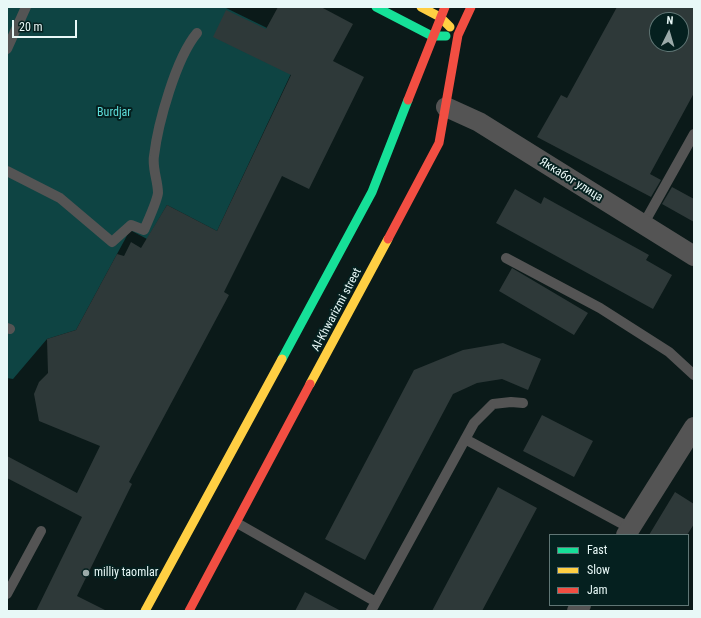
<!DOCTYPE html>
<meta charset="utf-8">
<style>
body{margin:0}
#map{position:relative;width:701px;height:618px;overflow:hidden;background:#0b1a19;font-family:"Roboto Condensed",sans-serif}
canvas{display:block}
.frame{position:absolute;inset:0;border:8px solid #e8f8f7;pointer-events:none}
.legend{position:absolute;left:549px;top:534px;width:140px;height:72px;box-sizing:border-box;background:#05201f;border:1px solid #607675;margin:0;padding:5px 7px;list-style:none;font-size:12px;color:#e8f8f7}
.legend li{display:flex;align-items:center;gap:8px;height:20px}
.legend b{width:20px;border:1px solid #607675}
.north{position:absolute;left:649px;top:12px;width:40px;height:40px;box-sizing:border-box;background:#05201f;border:1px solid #607675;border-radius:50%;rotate:5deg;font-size:11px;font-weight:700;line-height:16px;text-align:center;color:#e8f8f7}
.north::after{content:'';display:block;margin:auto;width:14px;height:18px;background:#9baaa9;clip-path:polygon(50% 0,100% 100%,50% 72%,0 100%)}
.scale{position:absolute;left:12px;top:20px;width:65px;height:18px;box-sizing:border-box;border:2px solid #e8f8f7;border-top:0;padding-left:5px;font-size:12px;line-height:14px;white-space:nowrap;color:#e8f8f7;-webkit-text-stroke:3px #05201f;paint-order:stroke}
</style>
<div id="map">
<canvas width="701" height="618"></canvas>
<div class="frame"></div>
<ul class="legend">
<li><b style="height:5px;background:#16e098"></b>Fast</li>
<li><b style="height:5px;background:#ffcf43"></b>Slow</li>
<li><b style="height:5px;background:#f24e42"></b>Jam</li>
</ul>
<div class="north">N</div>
<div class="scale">20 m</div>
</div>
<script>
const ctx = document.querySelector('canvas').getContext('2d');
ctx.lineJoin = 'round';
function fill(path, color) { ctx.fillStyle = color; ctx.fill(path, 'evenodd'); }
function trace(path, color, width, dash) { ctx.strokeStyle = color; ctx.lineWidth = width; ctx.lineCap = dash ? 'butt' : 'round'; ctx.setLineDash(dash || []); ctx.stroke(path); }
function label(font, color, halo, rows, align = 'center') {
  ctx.font = font + ' "Roboto Condensed",sans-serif'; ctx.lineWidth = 4; ctx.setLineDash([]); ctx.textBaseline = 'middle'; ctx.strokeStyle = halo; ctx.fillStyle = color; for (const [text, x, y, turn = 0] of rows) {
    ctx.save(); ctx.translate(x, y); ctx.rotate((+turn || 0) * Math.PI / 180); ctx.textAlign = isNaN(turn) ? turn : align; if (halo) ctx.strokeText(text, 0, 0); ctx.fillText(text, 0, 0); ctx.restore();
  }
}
const green = new Path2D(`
 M 7,7 L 224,7 L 304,46 L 217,231 L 167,205 L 147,239 L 130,230 L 76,330 L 47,339 L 13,379 L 7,378 Z`);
const building = new Path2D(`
 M 278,7 L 321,7 L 353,24 L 333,61 L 364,77 L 309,189 L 282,176 L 224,292 L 229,295 L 129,482 L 132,484 L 77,596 L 107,611 L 36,611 L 82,517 L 7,478 L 7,456 L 77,493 L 100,446 L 39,421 L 34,394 L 39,382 L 48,373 L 47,339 L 76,330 L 117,254 L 124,256 L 131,242 L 141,248 L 167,205 L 217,231 L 291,75 L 213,37 L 226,10 L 266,29 Z
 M 617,7 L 694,7 L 694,93 L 650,174 L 661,180 L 651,197 L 537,137 L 561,95 L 567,98 ZM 657,20 L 681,20 L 681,44 L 657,44 Z
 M 672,187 L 694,199 L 694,222 L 662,204 Z
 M 515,189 L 541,204 L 544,197 L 649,255 L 646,260 L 672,275 L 653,309 L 496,223 Z
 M 512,268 L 588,313 L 574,335 L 499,291 Z
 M 503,343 L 541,359 L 528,390 L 502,379 L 477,383 L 453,394 L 365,560 L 325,539 L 414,370 L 463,350 Z
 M 542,415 L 593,441 L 574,477 L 523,451 Z
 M 498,487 L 537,508 L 482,611 L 432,611 Z
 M 675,492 L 694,504 L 694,524 L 687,535 L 649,535 Z
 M 305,592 L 341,611 L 295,611 Z`);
const lane = new Path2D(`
 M 7,49 L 26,7
 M 7,171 L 60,198 L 112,242 L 131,225 L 144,230 C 148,221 157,201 158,193 C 158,181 152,168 154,156 C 158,123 176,58 197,33
 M 643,225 L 694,134
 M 506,258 L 600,308 L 669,352 L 694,375
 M 7,328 L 10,329
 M 465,439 L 630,528
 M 237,523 L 376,602
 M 7,594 L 41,531
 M 371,611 L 474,423 L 493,404 L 511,402 L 523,403`);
const street = new Path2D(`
 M 446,107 L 479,122 L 694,256
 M 626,535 L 694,427
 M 577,611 L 581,605`);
const fast = new Path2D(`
 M 376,7 L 432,36 L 446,36
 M 282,359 L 372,192 L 408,100`);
const slow = new Path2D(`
 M 421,7 L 440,17 L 450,27
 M 310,384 L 388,239
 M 145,611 L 282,359`);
const jam = new Path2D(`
 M 408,100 L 445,7
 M 388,239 L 439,143 L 458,35 L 471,7
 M 189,611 L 310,384`);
const markers = [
 [86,573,4,"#9baaa9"]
];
const parkNames = [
 ["Burdjar",114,113]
];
const streetNames = [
 ["Яккабог улица",571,180,32],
 ["Al-Khwarizmi street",337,310,-62]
];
const poiNames = [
 ["milliy taomlar",94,573]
];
fill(green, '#0e4443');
fill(building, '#2e3939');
trace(lane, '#545454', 10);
trace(street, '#545454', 20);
trace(fast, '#16e098', 9);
trace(slow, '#ffcf43', 9);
trace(jam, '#f24e42', 9);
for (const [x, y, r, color] of markers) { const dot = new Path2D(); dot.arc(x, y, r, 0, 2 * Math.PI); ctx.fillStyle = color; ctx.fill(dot); trace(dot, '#05201f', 1.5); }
label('12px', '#5dddda', '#05201f', parkNames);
label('12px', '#e8f8f7', '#05201f', streetNames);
label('12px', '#e8f8f7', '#05201f', poiNames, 'left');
</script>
